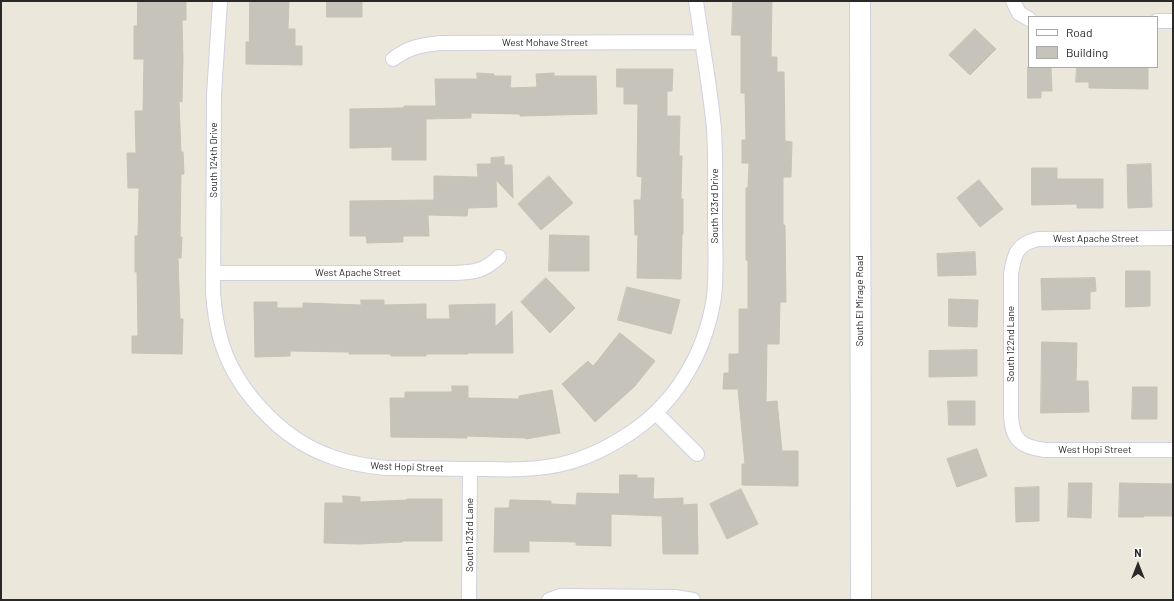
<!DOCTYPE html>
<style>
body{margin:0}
#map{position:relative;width:1174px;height:601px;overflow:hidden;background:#ebe7da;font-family:Barlow,sans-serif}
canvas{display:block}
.frame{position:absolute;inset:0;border:2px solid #292929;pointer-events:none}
.legend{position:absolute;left:1028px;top:16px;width:130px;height:52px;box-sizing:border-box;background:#fff;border:1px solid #a9a9a9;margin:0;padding:5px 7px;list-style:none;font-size:12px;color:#292929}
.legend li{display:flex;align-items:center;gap:8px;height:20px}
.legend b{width:20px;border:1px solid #a9a9a9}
.north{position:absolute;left:1118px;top:545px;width:40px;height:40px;-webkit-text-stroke:3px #fff;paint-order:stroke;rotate:0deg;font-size:11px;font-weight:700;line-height:16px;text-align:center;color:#292929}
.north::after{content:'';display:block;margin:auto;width:14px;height:18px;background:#292929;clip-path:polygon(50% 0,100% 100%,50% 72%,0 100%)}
</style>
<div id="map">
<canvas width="1174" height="601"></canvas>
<div class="frame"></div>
<ul class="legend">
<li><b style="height:5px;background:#fff"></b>Road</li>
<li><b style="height:11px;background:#c6c4ba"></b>Building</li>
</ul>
<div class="north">N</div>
</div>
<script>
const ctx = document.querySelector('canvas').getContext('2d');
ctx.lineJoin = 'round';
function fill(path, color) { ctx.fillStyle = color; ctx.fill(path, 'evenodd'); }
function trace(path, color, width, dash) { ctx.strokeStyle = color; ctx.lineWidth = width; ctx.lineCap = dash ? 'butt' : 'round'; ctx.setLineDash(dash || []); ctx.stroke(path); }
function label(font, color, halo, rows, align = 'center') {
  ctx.font = font + ' Barlow,sans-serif'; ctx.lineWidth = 4; ctx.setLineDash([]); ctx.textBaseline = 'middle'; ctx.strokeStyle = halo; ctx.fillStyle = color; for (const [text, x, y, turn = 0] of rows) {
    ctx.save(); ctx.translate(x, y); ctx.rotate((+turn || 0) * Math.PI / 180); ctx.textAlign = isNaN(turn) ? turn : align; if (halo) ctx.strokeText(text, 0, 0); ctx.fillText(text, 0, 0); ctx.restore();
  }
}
const building = new Path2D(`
 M 138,1 L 186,1 L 186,20 L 182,20 L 183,58 L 182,102 L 179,101 L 181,152 L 183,152 L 184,174 L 181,174 L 180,237 L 182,237 L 181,258 L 178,258 L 180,319 L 183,319 L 182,354 L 132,353 L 132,336 L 138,336 L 137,272 L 135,272 L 135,236 L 138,236 L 139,188 L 128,188 L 127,153 L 136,153 L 135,111 L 143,111 L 144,59 L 134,59 L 134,26 L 137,26 Z
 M 250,1 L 289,1 L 288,29 L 295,29 L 295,46 L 302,46 L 302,65 L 246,64 L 246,42 L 249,42 Z
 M 327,1 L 362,1 L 362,17 L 327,17 Z
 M 733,1 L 772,1 L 771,57 L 777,57 L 777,72 L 784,72 L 785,141 L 792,142 L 791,177 L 783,177 L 783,225 L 785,225 L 786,302 L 780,302 L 779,344 L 767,344 L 766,402 L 777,401 L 782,451 L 798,451 L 798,486 L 742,485 L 742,464 L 745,464 L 738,389 L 723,389 L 724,373 L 729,373 L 729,354 L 739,354 L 739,309 L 748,309 L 748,260 L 746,260 L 746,188 L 748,188 L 749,163 L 742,163 L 742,140 L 746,140 L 745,93 L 741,93 L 741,35 L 732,35 Z
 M 975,29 L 996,49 L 970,75 L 949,55 Z
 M 1028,67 L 1051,67 L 1052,91 L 1041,91 L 1041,98 L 1028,98 Z
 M 1077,67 L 1148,67 L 1148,89 L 1089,88 L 1089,82 L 1076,82 Z
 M 617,69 L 673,69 L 672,91 L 667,91 L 667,116 L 680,116 L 679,156 L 682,156 L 681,199 L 683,199 L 683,234 L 682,234 L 681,279 L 637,278 L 638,235 L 635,235 L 634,200 L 641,200 L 642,177 L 637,176 L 638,104 L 624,104 L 624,87 L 617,87 Z
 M 477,73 L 494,74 L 494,76 L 511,76 L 510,88 L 537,87 L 536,74 L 554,73 L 554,76 L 596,76 L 597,114 L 520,116 L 520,114 L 471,113 L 471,118 L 426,119 L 426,160 L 392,160 L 392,147 L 350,148 L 350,109 L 404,108 L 404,106 L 436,106 L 435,79 L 477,79 Z
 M 504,157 L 504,165 L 512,165 L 513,198 L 496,180 L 497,207 L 468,208 L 467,216 L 428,215 L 429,236 L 403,236 L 403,242 L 367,243 L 366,236 L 350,236 L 350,201 L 434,200 L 434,176 L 478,177 L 477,164 L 491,164 L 491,158 Z
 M 1151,164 L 1152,207 L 1128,208 L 1127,165 Z
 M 1032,168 L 1057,168 L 1057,179 L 1103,179 L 1103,208 L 1077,208 L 1077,204 L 1032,205 Z
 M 549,176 L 573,203 L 541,230 L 518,204 Z
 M 979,180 L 1003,209 L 980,227 L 957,198 Z
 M 550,235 L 589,236 L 589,271 L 549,271 Z
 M 975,252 L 976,275 L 938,276 L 937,254 Z
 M 1126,271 L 1150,271 L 1150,306 L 1126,307 Z
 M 546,278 L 575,308 L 550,333 L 521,302 Z
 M 1095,278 L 1096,291 L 1090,292 L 1090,309 L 1042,310 L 1041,279 Z
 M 627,287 L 680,300 L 671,334 L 618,320 Z
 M 949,299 L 978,300 L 977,327 L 949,326 Z
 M 361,300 L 384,300 L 384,305 L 426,304 L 426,319 L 450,319 L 449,305 L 495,304 L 495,327 L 512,311 L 513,353 L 468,353 L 468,354 L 426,354 L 426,356 L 391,356 L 391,354 L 349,354 L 349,352 L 290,351 L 290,356 L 255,357 L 254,302 L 277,302 L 277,308 L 303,308 L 303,303 L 361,305 Z
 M 620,333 L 655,361 L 634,387 L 595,422 L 562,384 L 588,361 L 593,366 Z
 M 1042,342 L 1077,343 L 1076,381 L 1088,381 L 1089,412 L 1041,413 Z
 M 977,350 L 977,376 L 929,377 L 929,351 Z
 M 452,386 L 468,386 L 468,398 L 519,399 L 519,396 L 552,390 L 560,433 L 526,439 L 526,438 L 467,436 L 467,438 L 391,437 L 390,398 L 405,398 L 405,392 L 452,392 Z
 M 1133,387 L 1157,387 L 1157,419 L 1132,419 Z
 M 948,401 L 975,401 L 975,425 L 949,425 Z
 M 977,449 L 987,476 L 957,487 L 947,459 Z
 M 620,475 L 637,475 L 637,478 L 654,478 L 653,499 L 683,498 L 683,505 L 697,504 L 698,554 L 663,554 L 662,516 L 611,514 L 611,546 L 576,545 L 576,542 L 529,541 L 529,552 L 494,552 L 495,508 L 509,508 L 510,500 L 551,501 L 551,504 L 576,505 L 577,493 L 619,494 Z
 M 1069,483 L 1092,483 L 1091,518 L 1068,517 Z
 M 1120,483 L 1173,484 L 1173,516 L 1144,516 L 1144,517 L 1119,517 Z
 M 1039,487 L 1039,521 L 1016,522 L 1015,488 Z
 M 741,489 L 758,524 L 727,539 L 710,504 Z
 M 343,496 L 360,497 L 360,502 L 407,500 L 407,499 L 442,499 L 442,541 L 402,541 L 402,542 L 359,544 L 324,543 L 325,503 L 343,503 Z`);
const minor = new Path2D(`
 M 220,1 L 214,95 L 213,292 C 214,307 216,322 220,337 C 233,387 279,437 327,455 C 346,463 366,466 386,468 C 420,468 453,469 487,469 C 511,470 534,470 558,465 C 586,459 612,446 636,429 C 679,398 706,350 714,297 C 717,271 715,244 715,218 C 715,189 716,159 714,129 C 710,86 702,44 696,1
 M 1013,1 L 1019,13 L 1029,19
 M 1157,21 L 1173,21
 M 393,59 C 409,47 421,45 441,43 L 701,42
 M 1173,238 L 1038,239 C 1017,244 1014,254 1011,274 L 1011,415 C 1012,440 1021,447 1045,450 L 1173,450
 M 213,273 L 455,273 C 475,272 484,271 499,257
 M 656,413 L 697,454
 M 469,600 L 470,469
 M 549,600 L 560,596 L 675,597 L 693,600`);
const secondary = new Path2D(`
 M 860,1 L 861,600`);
const streetNames = [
 ["West Mohave Street",545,43],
 ["South 124th Drive",214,160,-90],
 ["South 123rd Drive",715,206,-90],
 ["West Apache Street",1096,239],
 ["West Apache Street",358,273],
 ["South El Mirage Road",860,301,-90],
 ["South 122nd Lane",1011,344,-90],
 ["West Hopi Street",1095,450],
 ["West Hopi Street",407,467,2],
 ["South 123rd Lane",470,535,-90]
];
fill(building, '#c6c4ba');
trace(building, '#c6c3b4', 1);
trace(minor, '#d0d0e1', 16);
trace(secondary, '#d0d0e1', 22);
trace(minor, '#fff', 14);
trace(secondary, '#fff', 20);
label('10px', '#292929', '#fff', streetNames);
</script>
